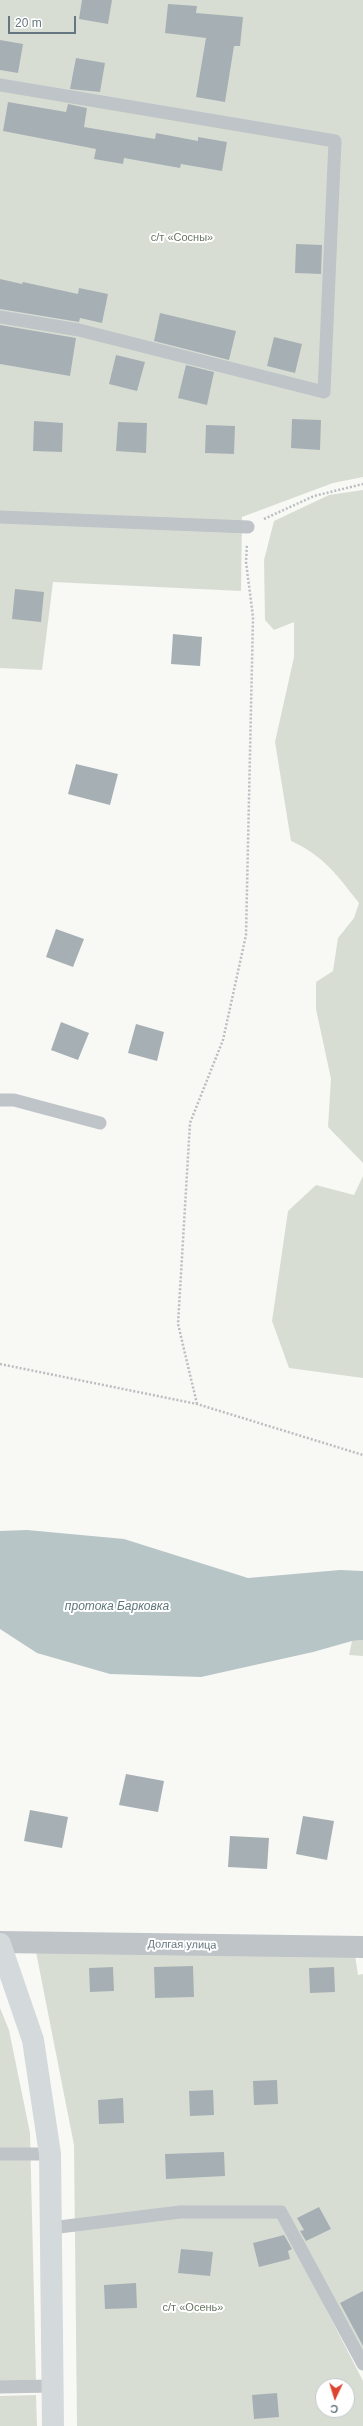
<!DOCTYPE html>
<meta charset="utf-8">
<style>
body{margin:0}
#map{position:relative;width:363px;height:2426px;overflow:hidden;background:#f8f8f5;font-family:Helvetica,sans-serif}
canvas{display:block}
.north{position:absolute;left:315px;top:2378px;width:40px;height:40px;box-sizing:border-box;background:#fff;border:1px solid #c1c8cc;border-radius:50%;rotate:184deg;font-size:11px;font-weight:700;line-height:16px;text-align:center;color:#64767f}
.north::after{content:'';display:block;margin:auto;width:14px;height:18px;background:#dd4430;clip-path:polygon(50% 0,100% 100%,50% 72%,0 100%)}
.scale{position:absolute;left:8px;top:16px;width:68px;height:18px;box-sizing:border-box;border:2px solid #64767f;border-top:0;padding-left:5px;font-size:12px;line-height:14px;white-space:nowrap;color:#64767f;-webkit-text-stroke:3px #fff;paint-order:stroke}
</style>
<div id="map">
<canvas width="363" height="2426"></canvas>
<div class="north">С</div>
<div class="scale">20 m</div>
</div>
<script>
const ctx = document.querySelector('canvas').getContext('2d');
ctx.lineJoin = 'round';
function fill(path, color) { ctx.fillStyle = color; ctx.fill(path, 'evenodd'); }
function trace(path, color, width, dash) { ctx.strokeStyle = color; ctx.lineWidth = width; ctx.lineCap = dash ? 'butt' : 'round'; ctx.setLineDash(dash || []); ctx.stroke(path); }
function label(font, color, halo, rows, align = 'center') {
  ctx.font = font + ' Helvetica,sans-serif'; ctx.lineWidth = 4; ctx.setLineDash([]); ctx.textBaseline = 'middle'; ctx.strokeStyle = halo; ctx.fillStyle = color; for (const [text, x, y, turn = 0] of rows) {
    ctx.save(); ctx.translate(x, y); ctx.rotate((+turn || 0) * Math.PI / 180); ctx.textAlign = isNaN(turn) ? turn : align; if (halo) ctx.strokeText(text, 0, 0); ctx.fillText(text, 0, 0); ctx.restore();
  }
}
const green = new Path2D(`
 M 0,0 L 363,0 L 363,477 L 333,483 L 242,517 L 241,591 L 53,582 L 42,670 L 0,668 Z
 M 363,490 L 363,1163 L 328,1127 L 331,1079 L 316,1009 L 316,982 L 333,971 L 338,938 L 354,918 L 359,903 C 337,875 324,856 291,841 L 275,742 L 294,657 L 294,622 L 274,630 L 265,620 L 264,560 L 274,521 L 329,495 Z
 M 363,1176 L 363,1378 L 289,1368 L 272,1321 L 288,1211 L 316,1185 L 354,1195 Z
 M 363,1640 L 363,1656 L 349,1655 L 352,1641 Z
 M 35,1947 L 355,1955 L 358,1975 L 363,1974 L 363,2353 L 286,2208 L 281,2221 L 363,2381 L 363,2426 L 77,2426 L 74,2145 ZM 323,2386 L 347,2386 L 347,2410 L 323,2410 Z
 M 0,2008 L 9,2030 L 30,2133 L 36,2381 L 0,2382 Z
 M 36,2395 L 37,2426 L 0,2426 L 0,2396 Z`);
const water = new Path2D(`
 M 27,1530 L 124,1539 L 248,1578 L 340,1570 L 363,1571 L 363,1640 L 352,1641 L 313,1652 L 201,1677 L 110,1674 L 37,1653 L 0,1629 L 0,1531 Z`);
const building = new Path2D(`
 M 82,0 L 112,0 L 108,24 L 79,19 Z
 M 168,4 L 197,6 L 196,13 L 243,17 L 240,46 L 234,46 L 225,102 L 196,97 L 206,38 L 165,33 Z
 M 0,40 L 23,44 L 18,73 L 0,70 Z
 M 76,58 L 105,63 L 100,92 L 70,89 Z
 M 8,102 L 66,112 L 68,104 L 87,108 L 84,127 L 155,139 L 156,133 L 198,141 L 198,137 L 227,142 L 222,171 L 181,164 L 180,168 L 124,158 L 123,164 L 94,159 L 96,149 L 3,131 Z
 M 296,244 L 322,245 L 321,274 L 295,273 Z
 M 0,279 L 22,284 L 23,282 L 78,294 L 79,288 L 108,294 L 102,323 L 80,318 L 79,322 L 0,309 Z
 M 160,313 L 236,331 L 229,360 L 154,341 Z
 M 0,325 L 76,338 L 70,376 L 0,364 Z
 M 274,337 L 302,344 L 295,373 L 267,366 Z
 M 116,355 L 145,362 L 137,391 L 109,384 Z
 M 186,365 L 214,372 L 207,405 L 178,398 Z
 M 292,419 L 321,420 L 320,450 L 291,448 Z
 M 34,421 L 63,423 L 62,452 L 33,451 Z
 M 118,422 L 147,423 L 146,453 L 116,451 Z
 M 206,425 L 235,426 L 234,454 L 205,453 Z
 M 15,589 L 44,592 L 41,622 L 12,619 Z
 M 173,634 L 202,637 L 200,666 L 171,664 Z
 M 76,764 L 118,774 L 110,805 L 68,794 Z
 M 56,929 L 84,939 L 73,967 L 46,957 Z
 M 61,1022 L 89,1033 L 78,1060 L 51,1050 Z
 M 136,1024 L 164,1032 L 157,1061 L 128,1053 Z
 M 126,1774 L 164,1781 L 158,1812 L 119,1805 Z
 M 30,1810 L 68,1817 L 62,1848 L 24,1841 Z
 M 303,1816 L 334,1821 L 327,1860 L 296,1854 Z
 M 230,1836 L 269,1838 L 267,1869 L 228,1867 Z
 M 193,1966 L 194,1997 L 155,1998 L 154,1967 Z
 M 113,1967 L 114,1991 L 90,1992 L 89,1968 Z
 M 334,1967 L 335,1992 L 310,1993 L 309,1968 Z
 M 277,2080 L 278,2104 L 254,2105 L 253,2081 Z
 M 213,2090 L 214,2115 L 190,2116 L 189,2091 Z
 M 123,2098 L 124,2123 L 99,2124 L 98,2100 Z
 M 224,2152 L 225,2176 L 166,2179 L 165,2154 Z
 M 319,2207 L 331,2229 L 306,2241 L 300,2231 L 304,2230 L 297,2218 Z
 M 284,2235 L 292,2249 L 288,2251 L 290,2259 L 259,2267 L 253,2243 Z
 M 181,2249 L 213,2252 L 210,2276 L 178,2273 Z
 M 136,2283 L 137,2308 L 105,2309 L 104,2285 Z
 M 363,2291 L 363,2346 L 340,2303 Z
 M 277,2393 L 279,2417 L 254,2419 L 252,2395 Z`);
const path = new Path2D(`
 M 264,519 L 314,496 L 363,484
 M 0,1364 L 197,1404 L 363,1455
 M 197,1404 L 178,1324 L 190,1123 L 223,1040 L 246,935 L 253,617 L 246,562 L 247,544`);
const lane = new Path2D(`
 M 0,85 L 335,141 L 324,392 L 79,330 L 0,317
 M 0,517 L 248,527
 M 0,1100 L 14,1100 L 100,1123
 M 0,2154 L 50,2154
 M 51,2228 L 180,2212 L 281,2212 L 363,2364
 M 0,2387 L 52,2386`);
const street = new Path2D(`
 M 0,1942 L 363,1947`);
const secondary = new Path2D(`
 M 0,1944 L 33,2040 L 50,2154 L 53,2426`);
const parkNames = [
 ["с/т «Сосны»",182,238],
 ["с/т «Осень»",193,2308]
];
const streetNames = [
 ["Долгая улица",182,1945,1]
];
const waterNames = [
 ["протока Барковка",117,1607]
];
fill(green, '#d8ddd4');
fill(water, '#b7c5c7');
fill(building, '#a6b0b4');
trace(path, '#bbbec0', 2.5, [2, 2]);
trace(lane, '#bec4c7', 13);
trace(street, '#bec4c7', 22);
trace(secondary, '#d4d9db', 22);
label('11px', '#687763', '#fff', parkNames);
label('11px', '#64767f', '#fff', streetNames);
label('italic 12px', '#5e767a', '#fff', waterNames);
</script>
